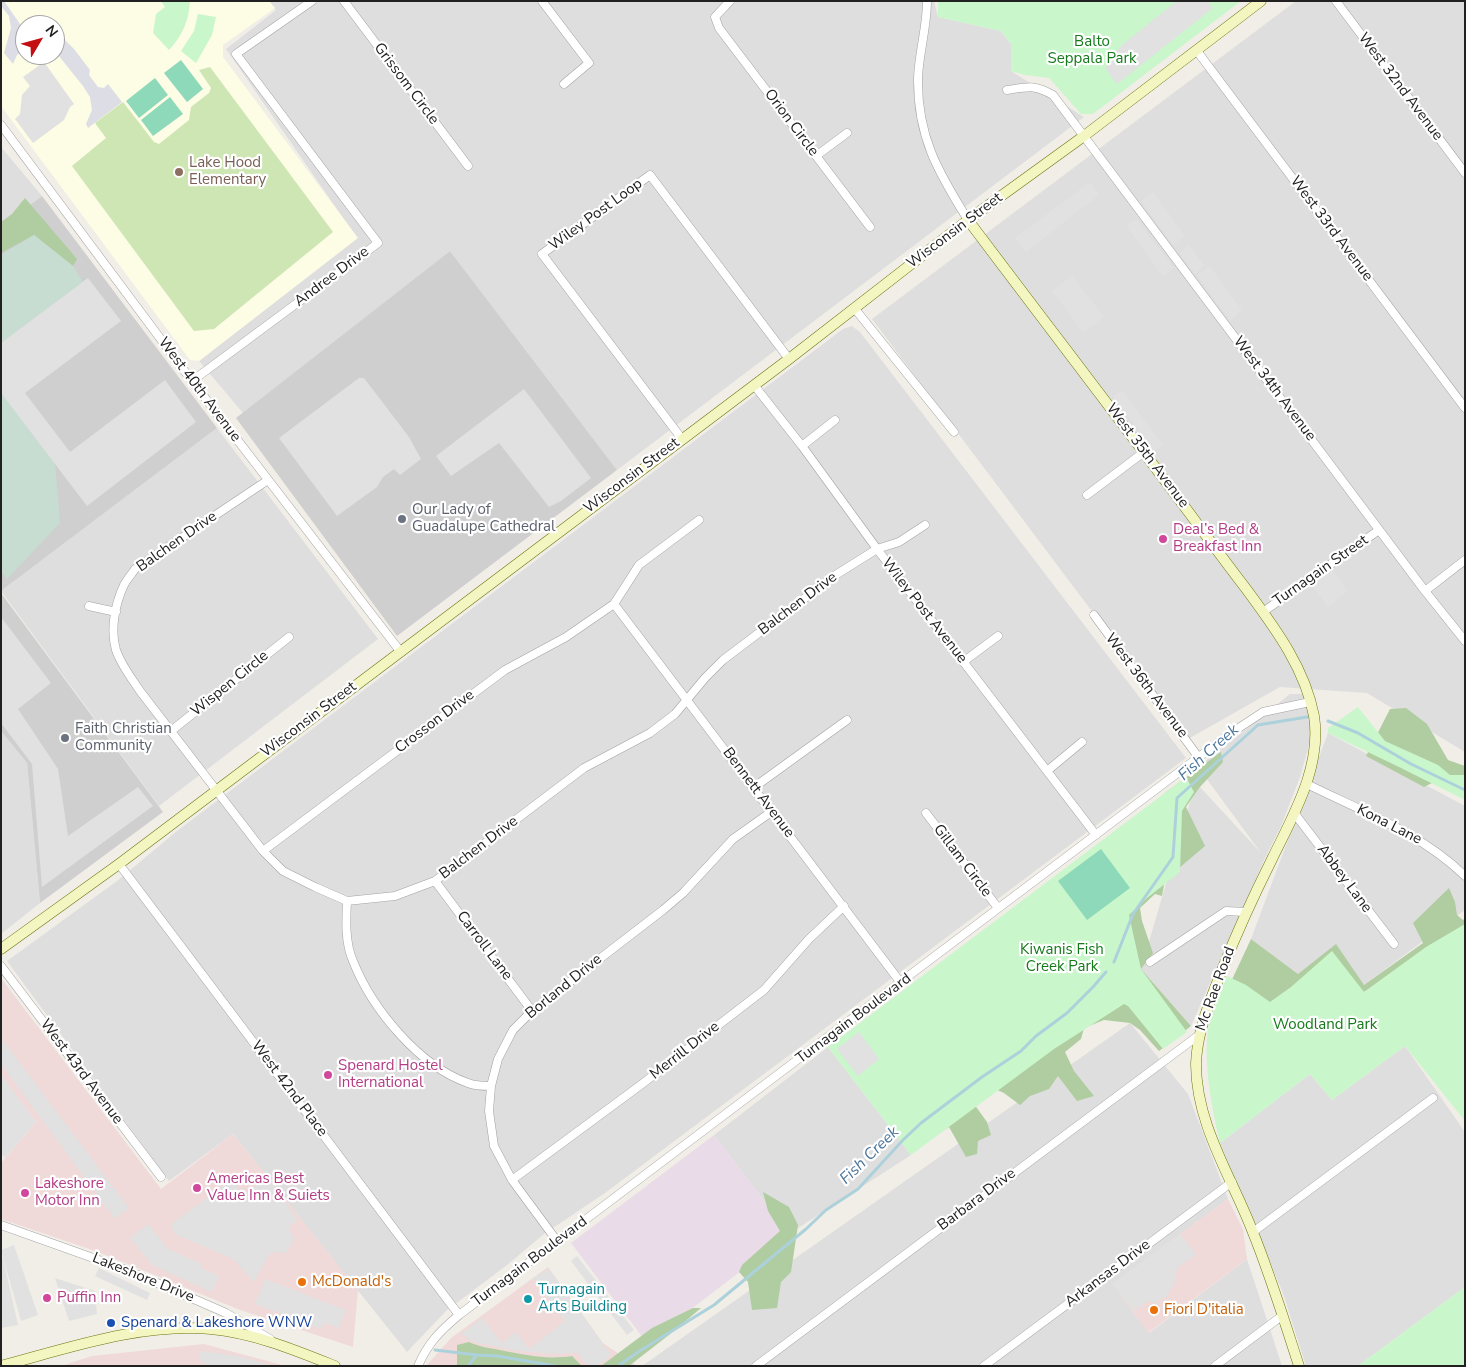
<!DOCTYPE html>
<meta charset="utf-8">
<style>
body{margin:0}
#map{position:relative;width:1466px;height:1367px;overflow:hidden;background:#f1eee8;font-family:"Nunito Sans",sans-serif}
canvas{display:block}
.frame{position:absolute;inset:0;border:2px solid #212121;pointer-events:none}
.north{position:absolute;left:15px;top:15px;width:50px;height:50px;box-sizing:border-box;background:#fff;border:1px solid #a6a6a6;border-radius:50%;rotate:53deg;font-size:14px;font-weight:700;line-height:20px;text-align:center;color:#212121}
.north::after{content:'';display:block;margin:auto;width:18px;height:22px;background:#c30f14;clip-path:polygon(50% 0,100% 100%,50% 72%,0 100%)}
</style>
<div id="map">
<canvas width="1466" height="1367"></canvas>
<div class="frame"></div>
<div class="north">N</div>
</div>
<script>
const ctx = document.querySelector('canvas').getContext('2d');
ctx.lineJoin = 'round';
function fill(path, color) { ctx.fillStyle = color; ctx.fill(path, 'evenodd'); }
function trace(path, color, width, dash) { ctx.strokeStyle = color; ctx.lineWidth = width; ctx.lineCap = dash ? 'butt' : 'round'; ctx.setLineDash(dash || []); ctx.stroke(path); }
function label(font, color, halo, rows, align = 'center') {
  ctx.font = font + ' "Nunito Sans",sans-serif'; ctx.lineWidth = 4.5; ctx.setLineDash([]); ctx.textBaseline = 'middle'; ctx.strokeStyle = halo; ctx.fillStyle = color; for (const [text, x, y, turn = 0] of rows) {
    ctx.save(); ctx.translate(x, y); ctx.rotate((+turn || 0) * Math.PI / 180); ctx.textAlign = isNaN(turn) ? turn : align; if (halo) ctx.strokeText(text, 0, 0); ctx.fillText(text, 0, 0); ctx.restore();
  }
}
const residential = new Path2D(`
 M 269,1 L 934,1 L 938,17 L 1001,31 L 1011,44 L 1011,71 L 1084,117 L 617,470 L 450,251 L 243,413 L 199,361 L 357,238 L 226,49 L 276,10 Z
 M 1296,1 L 1465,1 L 1465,752 L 1367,693 L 1280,687 L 1188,739 L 872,319 Z
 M 1,147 L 42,196 L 1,227 Z
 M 852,326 L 860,332 L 1186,758 L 605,1193 L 544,1234 L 507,1265 L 446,1311 L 407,1352 L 233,1134 L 169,1181 L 7,961 L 117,881 L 177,831 L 843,329 Z
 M 217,428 L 378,639 L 159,806 L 1,591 Z
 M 1290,694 L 1307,694 L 1312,734 L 1300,777 L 1281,826 L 1265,858 L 1191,1026 L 1141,969 L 1190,802 L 1200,787 L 1261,853 L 1198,767 Z
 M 1,731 L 27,763 L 40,903 L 1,934 Z
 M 1328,733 L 1465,806 L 1465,910 L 1364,985 L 1298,974 L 1251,939 Z
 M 1130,1023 L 1188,1094 L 1228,1199 L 1113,1284 L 1149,1333 L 1247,1259 L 1282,1366 L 642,1366 Z
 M 1405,1046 L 1465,1132 L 1465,1287 L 1358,1366 L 1306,1366 L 1283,1293 L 1220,1143 L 1310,1074 L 1332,1100 Z
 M 828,1047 L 911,1155 L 789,1234 L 714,1135 Z`);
const commercial = new Path2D(`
 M 1,978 L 161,1189 L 233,1134 L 358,1290 L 353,1347 L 240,1310 L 98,1252 L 1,1219 L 1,1163 L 36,1122 L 1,1076 Z
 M 1228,1199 L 1243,1229 L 1247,1259 L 1148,1333 L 1112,1284 Z
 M 548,1267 L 603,1343 L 637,1366 L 426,1366 L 451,1338 Z
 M 204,1344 L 286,1366 L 61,1366 L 92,1356 Z`);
const industrial = new Path2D(`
 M 714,1135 L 789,1234 L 647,1343 L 571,1243 Z`);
const education = new Path2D(`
 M 1,1 L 269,1 L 275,8 L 223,45 L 223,57 L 358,238 L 199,361 L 190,360 L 1,106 ZM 25,25 L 55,25 L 55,55 L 25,55 Z`);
const religious = new Path2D(`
 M 42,196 L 217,428 L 1,591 L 1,227 Z
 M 450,251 L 617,470 L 397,636 L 236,418 Z
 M 1,593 L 163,812 L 40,903 L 27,763 L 1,731 Z`);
const grass = new Path2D(`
 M 210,67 L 333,232 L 214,329 L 194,331 L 72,166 L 106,138 L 95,123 L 123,102 L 154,142 L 159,144 L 189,120 L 191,107 L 209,93 L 211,88 L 199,70 Z`);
const forest = new Path2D(`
 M 25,198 L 77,259 L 73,266 L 34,235 L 1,253 L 1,222 L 12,214 Z
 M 1406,708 L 1427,724 L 1448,760 L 1465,766 L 1465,797 L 1434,782 L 1424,787 L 1366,756 L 1390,709 Z
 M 1221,752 L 1223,762 L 1200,787 L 1186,807 L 1205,846 L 1165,880 L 1162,896 L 1155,894 L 1140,908 L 1142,921 L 1153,953 L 1141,969 L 1191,1026 L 1159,1051 L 1140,1030 L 1130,1023 L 1104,1020 L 1084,1028 L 1081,1039 L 1065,1052 L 1074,1071 L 1094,1096 L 1077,1101 L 1058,1076 L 1049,1089 L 1030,1096 L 1020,1105 L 1004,1093 L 995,1089 L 974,1104 L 987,1122 L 991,1135 L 978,1141 L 977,1154 L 966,1157 L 949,1127 L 912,1151 L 1166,792 Z
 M 1449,888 L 1455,902 L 1457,915 L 1463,920 L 1465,918 L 1465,945 L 1380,993 L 1367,990 L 1321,1019 L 1214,1018 L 1251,939 L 1298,974 L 1336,944 L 1364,985 L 1423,943 L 1413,923 Z
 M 763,1192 L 789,1207 L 798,1225 L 791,1272 L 781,1282 L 777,1308 L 752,1310 L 748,1282 L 739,1272 L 742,1265 L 780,1231 L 768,1211 Z
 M 693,1308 L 701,1308 L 674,1331 L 629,1366 L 601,1366 L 652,1328 Z
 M 469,1342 C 480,1347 489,1348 500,1350 C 526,1355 546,1360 572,1356 L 582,1366 L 457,1366 L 457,1345 Z`);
const wetland = new Path2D(`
 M 34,235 L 73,266 L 83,282 L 1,343 L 1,255 Z
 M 1,393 L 55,463 L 60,523 L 7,579 L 1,571 Z`);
const park = new Path2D(`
 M 161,1 L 190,1 C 189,21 182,36 169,50 L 153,33 L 156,14 L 165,7 Z
 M 938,1 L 1241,1 L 1093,114 L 1081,114 L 1049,78 L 1025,75 L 1011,71 L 1011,44 L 1001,31 L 938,17 Z
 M 198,14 L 216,17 L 212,35 L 196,63 L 181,51 L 194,31 Z
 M 1358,707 L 1385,741 L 1438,765 L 1450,775 L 1465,775 L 1465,800 L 1397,766 L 1328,733 L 1328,728 Z
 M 1186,777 L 1194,792 L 1182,811 L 1180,872 L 1147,898 L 1129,915 L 1141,969 L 1187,1032 L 1163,1049 L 1128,1006 L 1124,1004 L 1054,1049 L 911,1155 L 828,1047 Z
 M 1465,924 L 1465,1121 L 1405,1046 L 1332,1100 L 1310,1074 L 1220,1143 C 1212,1110 1201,1053 1210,1020 C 1215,1005 1221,990 1227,976 L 1246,985 L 1270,1002 L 1291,987 L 1332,951 L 1364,992 L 1426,947 Z
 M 1465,1287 L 1465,1366 L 1358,1366 Z`);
const pitch = new Path2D(`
 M 181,60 L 203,89 L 187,102 L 164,73 Z
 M 155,78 L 168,95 L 139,118 L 126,101 Z
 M 170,97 L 183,114 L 153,136 L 141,120 Z
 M 1101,849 L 1130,888 L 1087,920 L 1058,881 Z`);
const parking = new Path2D(`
 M 1177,1 L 1208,1 L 1213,8 L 1117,84 L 1105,68 L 1114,54 L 1123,44 Z
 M 44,62 L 74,104 L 70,107 L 64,120 L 33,143 L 15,119 L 20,114 L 22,95 L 30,86 L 23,77 Z
 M 1090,182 L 1099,195 L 1026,252 L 1015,238 Z
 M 1153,192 L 1185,236 L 1173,245 L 1141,201 Z
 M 1136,219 L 1174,268 L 1163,277 L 1126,226 Z
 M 1189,245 L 1205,266 L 1195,274 L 1179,253 Z
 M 1210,266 L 1242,310 L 1230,321 L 1197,275 Z
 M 1072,275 L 1104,317 L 1083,333 L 1052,291 Z
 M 88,278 L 121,321 L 25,393 L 70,452 L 165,380 L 196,422 L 87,506 L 1,393 L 1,343 Z
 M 359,378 L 364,378 L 409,437 L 421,459 L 400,475 L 394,469 L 383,477 L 377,487 L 337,516 L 279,438 Z
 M 524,389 L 591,478 L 561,501 L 549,507 L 499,443 L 451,476 L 436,456 Z
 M 1122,390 L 1163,444 L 1154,452 L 1113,396 Z
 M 1332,568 L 1348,591 L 1328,607 L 1311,585 Z
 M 1,617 L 51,683 L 18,709 L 58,769 L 68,836 L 138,787 L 153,806 L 42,887 L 32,764 L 1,723 Z
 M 859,1032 L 879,1059 L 858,1076 L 837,1049 Z
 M 1,1038 L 129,1208 L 115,1219 L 1,1064 Z
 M 1,1075 L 36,1122 L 5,1158 L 1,1153 Z
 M 268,1177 L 297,1220 L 290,1226 L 289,1231 L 295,1238 L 286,1253 L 274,1252 L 268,1256 L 254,1282 L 233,1259 L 177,1235 L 170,1225 L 231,1180 L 244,1195 Z
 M 148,1224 L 168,1249 L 202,1264 L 201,1268 L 219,1276 L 212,1292 L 152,1265 L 130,1238 Z
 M 1180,1234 L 1196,1255 L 1177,1268 L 1175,1282 L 1166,1298 L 1165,1299 L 1163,1297 L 1154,1304 L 1150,1300 L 1134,1311 L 1112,1284 Z
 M 14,1245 L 38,1315 L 21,1321 L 1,1250 Z
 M 577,1256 L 634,1330 L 627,1335 L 571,1261 Z
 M 1,1258 L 3,1258 L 18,1325 L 1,1328 Z
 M 99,1268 L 150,1293 L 147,1300 L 95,1276 Z
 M 549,1269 L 611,1355 L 597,1366 L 588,1366 L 578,1353 L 550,1354 L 513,1350 L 474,1342 L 461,1334 L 482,1318 L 502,1343 L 516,1332 L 529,1349 L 565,1321 L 533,1278 Z
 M 55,1278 L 95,1291 L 97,1314 L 69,1321 Z
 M 265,1279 L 346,1310 L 339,1328 L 324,1323 L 321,1329 L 255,1304 Z
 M 201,1351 L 237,1356 L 274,1366 L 208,1366 L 199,1359 Z`);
const plaza = new Path2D(`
 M 1,1 L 4,1 L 20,24 L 26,25 L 25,49 L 17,55 L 13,64 L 4,53 L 11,28 L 9,16 L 1,6 Z
 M 55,28 L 63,38 L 74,49 L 90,70 L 89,75 L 98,87 L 104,88 L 108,84 L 122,102 L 88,128 L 86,124 L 92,110 L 90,97 L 83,86 L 55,51 Z`);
const stream = new Path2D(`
 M 1328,721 L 1358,733 L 1411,764 L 1465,790
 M 1114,962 L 1133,914 L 1173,857 L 1177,798 L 1258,725 L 1313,716
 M 435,1350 L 477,1355 L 497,1356 L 556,1366
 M 468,1366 L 476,1356
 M 618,1366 L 638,1352 L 714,1305 L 806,1229 L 826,1210 L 858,1189 L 903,1140 L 921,1123 L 982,1077 L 1021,1051 L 1036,1036 L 1067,1013 L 1093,987 L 1106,972`);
const street = new Path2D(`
 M 344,1 L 468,166
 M 542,1 L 589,63 L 564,84
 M 730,1 L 715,17 L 719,28 L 870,227
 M 927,1 C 927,27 919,52 918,78 C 917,136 938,172 968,220
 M 1336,1 L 1465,173
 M 1197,51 L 1465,408
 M 1007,90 C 1028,87 1034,84 1053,95 L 1425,591 L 1465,641
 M 1,125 L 192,381 L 400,651
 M 816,156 L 847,133
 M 855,309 L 954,432
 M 192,381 L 378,243 L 236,54 L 312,1
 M 754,385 L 802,446 L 877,549 L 1096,835
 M 682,439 L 542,254 L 650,175 L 789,359
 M 802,446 L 835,420
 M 268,480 L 135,569 C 132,574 127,579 124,585 C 115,604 110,630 116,650 C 121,665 132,679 140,691 L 263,851 L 283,871 L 315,887 L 347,901 L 395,896 L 435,881 L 584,768 L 650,733 L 675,714 L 705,678 L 723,660 L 834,576 L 877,549 L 899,542 L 925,525
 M 1087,495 L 1144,452
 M 1425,591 L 1465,560
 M 614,604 L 901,983
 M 89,606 L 116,612
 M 1263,612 L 1379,530
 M 1094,615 L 1199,758
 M 963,662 L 998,636
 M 171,731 L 289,637
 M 1047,771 L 1082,742
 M 1307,784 C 1361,811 1421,833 1465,876
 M 753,788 L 847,720
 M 926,813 L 998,908
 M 1295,814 L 1394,944
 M 263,851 L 505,670 L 566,637 L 614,604 L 639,565 L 699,520
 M 119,864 L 459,1315
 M 435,881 L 532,1011
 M 347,901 C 346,921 345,943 353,961 C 372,1009 419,1066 468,1083 C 475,1086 483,1086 491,1086
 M 1150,962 L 1226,911 L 1245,912
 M 1,966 L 161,1177
 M 512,1180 L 642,1084 L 764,990 L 809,939 L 844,906
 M 1,1225 L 124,1269 L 164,1286 L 226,1313 L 270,1339
 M 1253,1232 L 1433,1098
 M 557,1241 L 512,1180 L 494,1146 L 489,1111 L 491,1086 L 498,1059 L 513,1030 L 532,1011 L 663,910 L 683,893 L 733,839 L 771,812
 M 418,1366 C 428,1343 440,1331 459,1315 L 1228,735 L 1263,712 L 1310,702
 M 756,1366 L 1199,1035
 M 984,1366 L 1232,1182
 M 1215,1366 L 1283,1315`);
const secondary = new Path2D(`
 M 968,220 C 1044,321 1121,421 1196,522 C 1213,545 1230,568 1247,590 C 1275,628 1305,668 1314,716 C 1322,766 1294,814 1273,857 C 1254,895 1237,932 1222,970 C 1210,1001 1197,1031 1196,1064 C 1196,1124 1231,1176 1252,1230 C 1270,1274 1284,1320 1299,1366
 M 1,949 L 119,864 L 789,359 L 968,220 L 1084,136 L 1261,1
 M 1,1366 C 69,1348 140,1323 211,1329 C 254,1333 295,1350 335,1366`);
const markers = [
 [179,172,5,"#8d6e63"],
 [402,519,5,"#6b7280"],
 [1163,539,5,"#d1479c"],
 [65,738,5,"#6b7280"],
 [328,1075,5,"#d1479c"],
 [197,1188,5,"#d1479c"],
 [25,1193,5,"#d1479c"],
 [302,1282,5,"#e8710a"],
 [47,1298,5,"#d1479c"],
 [528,1299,5,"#0f9aa8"],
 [1154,1310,5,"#e8710a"],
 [111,1323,5,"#1a4fb4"]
];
const parkNames = [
 ["Balto",1092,42],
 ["Seppala Park",1092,59],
 ["Kiwanis Fish",1062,950],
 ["Creek Park",1062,967],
 ["Woodland Park",1325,1025]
];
const streetNames = [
 ["Grissom Circle",406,84,53],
 ["West 32nd Avenue",1400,87,53],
 ["Orion Circle",791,123,53],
 ["Wiley Post Loop",596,215,-36],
 ["West 33rd Avenue",1331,229,53],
 ["Wisconsin Street",955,231,-37],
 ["Andree Drive",332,277,-37],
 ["West 34th Avenue",1274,389,53],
 ["West 40th Avenue",199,390,53],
 ["West 35th Avenue",1147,456,53],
 ["Wisconsin Street",632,476,-37],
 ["Balchen Drive",177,542,-35],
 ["Turnagain Street",1321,571,-35],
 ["Balchen Drive",798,604,-37],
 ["Wiley Post Avenue",924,611,52],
 ["Wispen Circle",230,684,-39],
 ["West 36th Avenue",1146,686,53],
 ["Wisconsin Street",309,720,-37],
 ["Crosson Drive",435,722,-37],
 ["Bennett Avenue",758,793,53],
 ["Kona Lane",1389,825,27],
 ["Balchen Drive",479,848,-37],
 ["Gillam Circle",962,861,53],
 ["Abbey Lane",1344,879,53],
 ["Carroll Lane",484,946,53],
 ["Borland Drive",564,987,-39],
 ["Mc Rae Road",1216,989,-70],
 ["Turnagain Boulevard",854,1019,-37],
 ["Merrill Drive",685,1051,-38],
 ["West 43rd Avenue",81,1072,53],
 ["West 42nd Place",289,1089,53],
 ["Barbara Drive",977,1200,-37],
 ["Turnagain Boulevard",530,1262,-37],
 ["Arkansas Drive",1108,1274,-37],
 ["Lakeshore Drive",143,1278,22]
];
const educationNames = [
 ["Lake Hood",189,163],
 ["Elementary",189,180]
];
const worshipNames = [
 ["Our Lady of",412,510],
 ["Guadalupe Cathedral",412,527],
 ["Faith Christian",75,729],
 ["Community",75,746]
];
const hotelNames = [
 ["Deal’s Bed &",1173,530],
 ["Breakfast Inn",1173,547],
 ["Spenard Hostel",338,1066],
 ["International",338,1083],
 ["Americas Best",207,1179],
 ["Value Inn & Suiets",207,1196],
 ["Lakeshore",35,1184],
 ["Motor Inn",35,1201],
 ["Puffin Inn",57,1298]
];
const foodNames = [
 ["McDonald's",312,1282],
 ["Fiori D'italia",1164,1310]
];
const cultureNames = [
 ["Turnagain",538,1290],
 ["Arts Building",538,1307]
];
const transitNames = [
 ["Spenard & Lakeshore WNW",121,1323]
];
const waterNames = [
 ["Fish Creek",1209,753,-42],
 ["Fish Creek",870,1156,-44]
];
fill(residential, '#dfdede');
fill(commercial, '#f0dad9');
fill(industrial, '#e9dbe7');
fill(education, '#fdfce5');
fill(religious, '#cfcfcf');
fill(grass, '#cde6b3');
fill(forest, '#afcda0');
fill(wetland, '#c7ddd2');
fill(park, '#caf6cc');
fill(pitch, '#8dd9ba');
fill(parking, '#e1e1e1');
fill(plaza, '#dddde6');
trace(stream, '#acd1db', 3);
trace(street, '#a2a2a2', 9);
trace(secondary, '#6b730d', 11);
trace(street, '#fff', 8);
trace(secondary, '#f4f6c1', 10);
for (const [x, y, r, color] of markers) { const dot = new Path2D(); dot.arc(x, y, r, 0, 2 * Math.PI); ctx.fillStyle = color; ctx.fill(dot); trace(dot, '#fff', 2); }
label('15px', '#147a1a', '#fff', parkNames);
label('15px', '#212121', '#fff', streetNames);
label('15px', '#785e54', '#fff', educationNames, 'left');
label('15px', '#5b616d', '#fff', worshipNames, 'left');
label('15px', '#b23c85', '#fff', hotelNames, 'left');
label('15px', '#c56008', '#fff', foodNames, 'left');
label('15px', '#0d838f', '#fff', cultureNames, 'left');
label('15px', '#164399', '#fff', transitNames, 'left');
label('italic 16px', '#4c769c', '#fff', waterNames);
</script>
